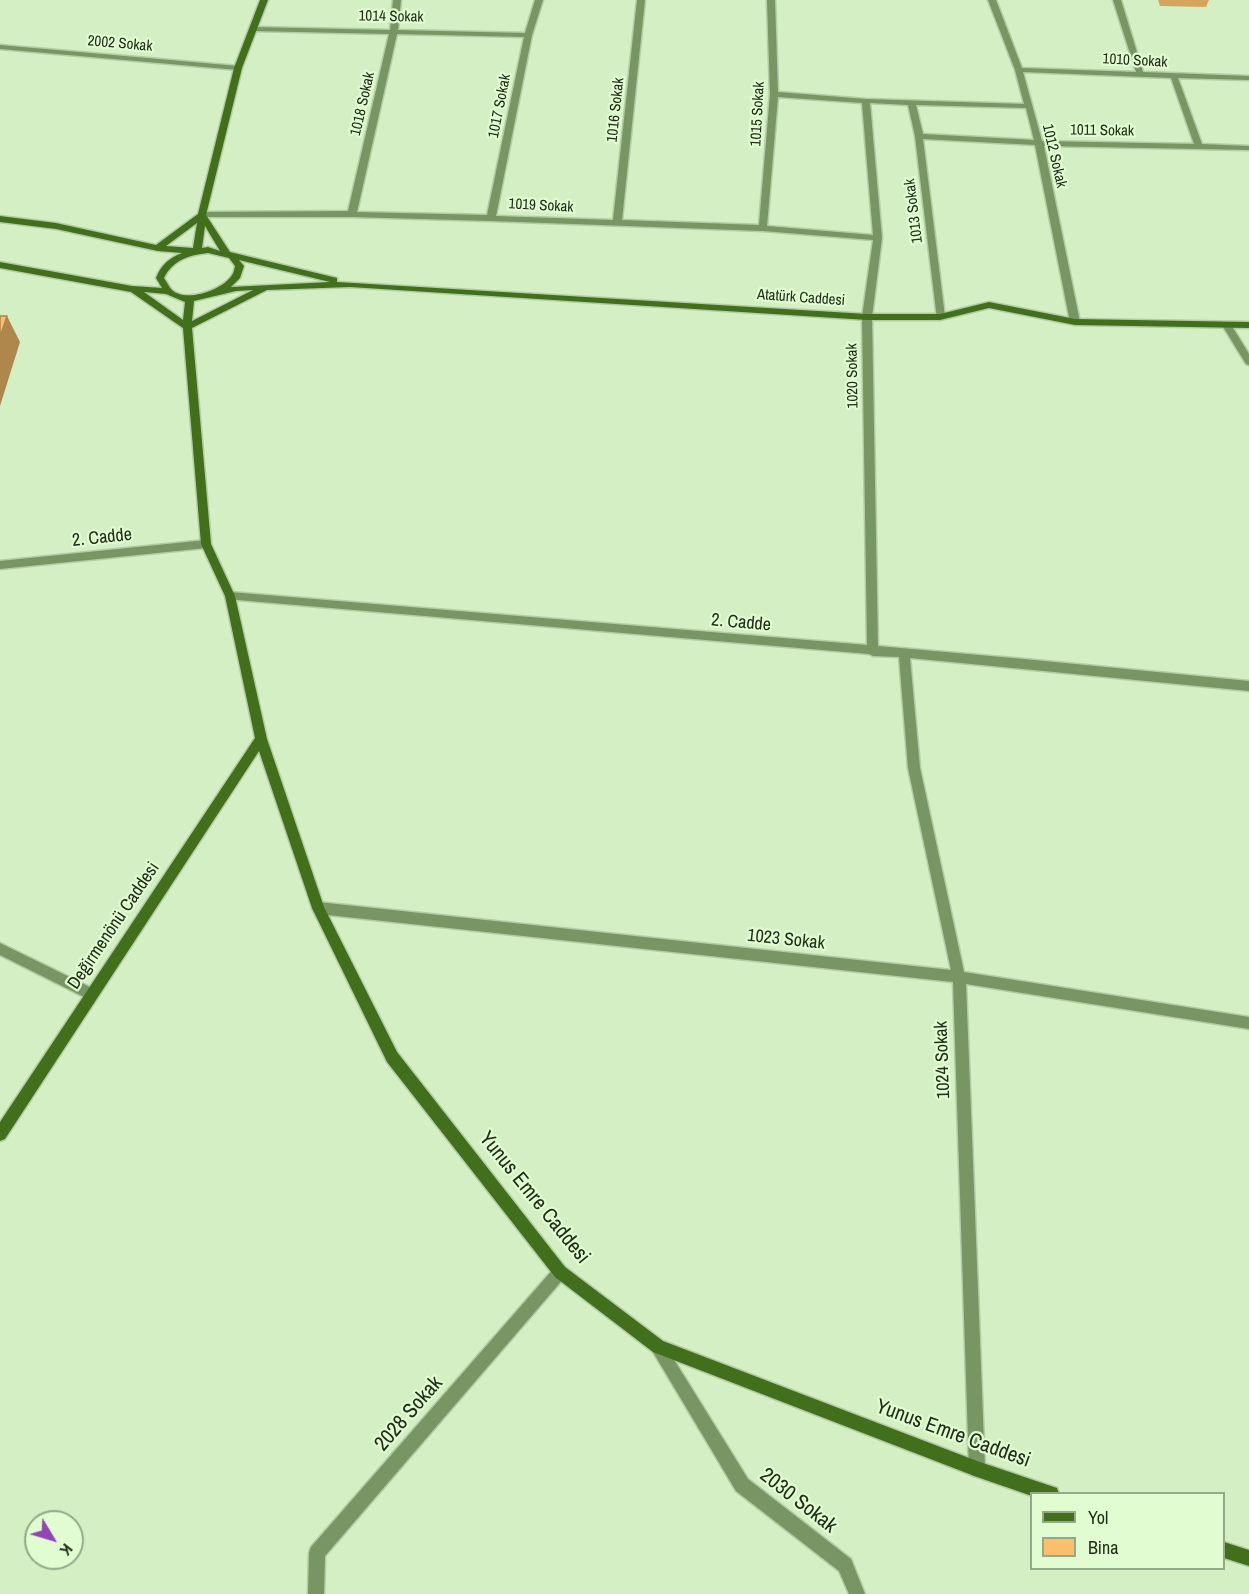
<!DOCTYPE html>
<meta charset="utf-8">
<style>
body{margin:0}
#map{position:relative;width:1249px;height:1594px;overflow:hidden;background:#d3efc3;font-family:"Archivo Narrow",sans-serif}
canvas{display:block}
.legend{position:absolute;left:1030px;top:1492px;width:195px;height:78px;box-sizing:border-box;background:#e0fcd0;border:2px solid #94a988;margin:0;padding:8px 10px;list-style:none;font-size:18px;color:#222c1b}
.legend li{display:flex;align-items:center;gap:12px;height:30px}
.legend b{width:30px;border:2px solid #94a988}
.north{position:absolute;left:24px;top:1510px;width:60px;height:60px;box-sizing:border-box;background:#e0fcd0;border:2px solid #94a988;border-radius:50%;rotate:128deg;font-size:16px;font-weight:700;line-height:24px;text-align:center;color:#222c1b}
.north::after{content:'';display:block;margin:auto;width:21px;height:27px;background:#9245b5;clip-path:polygon(50% 0,100% 100%,50% 72%,0 100%)}
</style>
<div id="map">
<canvas width="1249" height="1594"></canvas>
<ul class="legend">
<li><b style="height:8px;background:#426f1c"></b>Yol</li>
<li><b style="height:16px;background:#fabf6d"></b>Bina</li>
</ul>
<div class="north">K</div>
</div>
<script>
const ctx = document.querySelector('canvas').getContext('2d');
ctx.lineJoin = 'round';
function trace(path, color, width, dash) { ctx.strokeStyle = color; ctx.lineWidth = width; ctx.lineCap = dash ? 'butt' : 'round'; ctx.setLineDash(dash || []); ctx.stroke(path); }
function fill(path, color) { ctx.fillStyle = color; ctx.fill(path, 'evenodd'); }
function label(font, color, halo, rows, align = 'center') {
  ctx.font = font + ' "Archivo Narrow",sans-serif'; ctx.lineWidth = 4.5; ctx.setLineDash([]); ctx.textBaseline = 'middle'; ctx.strokeStyle = halo; ctx.fillStyle = color; for (const [text, x, y, turn = 0] of rows) {
    ctx.save(); ctx.translate(x, y); ctx.rotate((+turn || 0) * Math.PI / 180); ctx.textAlign = isNaN(turn) ? turn : align; if (halo) ctx.strokeText(text, 0, 0); ctx.fillText(text, 0, 0); ctx.restore();
  }
}
const street = new Path2D(`
 M 393,0 L 401,0 L 398,30 L 525,33 L 535,0 L 543,0 L 532,35 L 496,216 L 613,220 L 637,0 L 645,0 L 622,220 L 759,225 L 770,94 L 767,0 L 775,0 L 778,92 L 866,99 L 1024,104 L 1015,70 L 988,0 L 996,0 L 1022,68 L 1136,72 L 1113,0 L 1121,0 L 1143,72 L 1249,76 L 1249,80 L 1178,78 L 1202,144 L 1249,146 L 1249,150 L 1044,146 L 1080,322 L 1075,325 L 1070,322 L 1035,145 L 923,139 L 945,317 L 940,320 L 937,319 L 915,136 L 908,105 L 870,103 L 882,238 L 872,317 L 878,646 L 1024,659 L 1249,681 L 1249,691 L 910,658 L 920,768 L 964,972 L 1249,1017 L 1249,1029 L 966,984 L 985,1469 L 983,1475 L 977,1477 L 971,1475 L 969,1469 L 953,982 L 318,914 L 314,912 L 312,908 L 314,904 L 318,902 L 951,970 L 908,768 L 899,657 L 873,656 L 869,654 L 226,599 L 225,596 L 230,592 L 867,645 L 862,317 L 873,240 L 763,231 L 491,221 L 352,217 L 199,217 L 198,215 L 202,212 L 348,211 L 389,34 L 254,31 L 250,29 L 254,27 L 390,30 ZM 397,34 L 524,37 L 487,215 L 357,212 ZM 1023,72 L 1171,78 L 1194,144 L 1042,141 ZM 778,97 L 862,103 L 873,235 L 767,226 ZM 916,105 L 1026,108 L 1034,140 L 923,134 Z
 M 0,45 L 238,66 L 242,68 L 238,70 L 0,49 Z
 M 1227,322 L 1230,323 L 1249,354 L 1249,365 L 1246,364 L 1222,325 Z
 M 206,540 L 211,544 L 206,548 L 0,569 L 0,561 Z
 M 0,943 L 96,990 L 98,994 L 96,998 L 91,1000 L 86,998 L 0,955 Z
 M 560,1265 L 565,1267 L 567,1272 L 565,1277 L 325,1556 L 324,1594 L 308,1594 L 309,1553 L 311,1547 L 555,1267 Z
 M 658,1339 L 663,1342 L 748,1479 L 851,1559 L 865,1594 L 849,1594 L 839,1571 L 736,1491 L 653,1352 L 650,1347 L 653,1342 Z`);
const secondary = new Path2D(`
 M 260,0 L 268,0 L 242,68 L 206,215 L 230,252 L 337,278 L 337,282 L 867,314 L 940,314 L 989,302 L 1075,319 L 1249,322 L 1249,328 L 1075,325 L 989,308 L 940,320 L 867,320 L 350,287 L 267,290 L 192,328 L 211,544 L 235,596 L 267,739 L 324,907 L 397,1052 L 565,1267 L 663,1341 L 977,1461 L 1051,1486 L 1057,1488 L 1059,1494 L 1032,1494 L 1032,1496 L 977,1477 L 653,1352 L 555,1277 L 387,1062 L 312,908 L 259,751 L 5,1139 L 0,1141 L 0,1122 L 255,738 L 225,596 L 201,544 L 183,328 L 131,292 L 0,268 L 0,262 L 132,286 L 162,288 L 156,278 C 161,265 169,258 182,253 L 158,251 L 56,229 L 0,222 L 0,216 L 56,223 L 156,245 L 198,214 L 234,68 ZM 197,223 L 193,248 L 166,246 ZM 205,226 L 220,251 L 208,247 L 202,248 ZM 208,253 L 229,258 L 235,266 C 234,269 234,273 232,275 C 223,290 186,303 172,290 C 169,287 167,282 164,278 C 173,260 189,255 208,253 ZM 239,260 L 330,282 L 231,287 L 240,278 L 244,266 ZM 253,290 L 192,321 L 194,301 L 236,291 ZM 144,292 L 166,294 L 185,302 L 183,320 Z
 M 1224,1542 L 1249,1550 L 1249,1566 L 1224,1558 Z`);
const wall = new Path2D(`
 M 1158,0 L 1209,0 L 1206,7 L 1160,6 Z`);
const shadedWall = new Path2D(`
 M 7,316 L 20,342 L 0,406 L 0,337 Z`);
const building = new Path2D(`
 M 0,316 L 7,316 L 0,337 Z`);
const farStreetnames = [
 ["1014 Sokak",391,17,1],
 ["2002 Sokak",120,44,5],
 ["1010 Sokak",1135,61,3],
 ["1018 Sokak",363,104,-77],
 ["1017 Sokak",500,106,-79],
 ["1016 Sokak",616,110,-84],
 ["1015 Sokak",758,114,-87],
 ["1011 Sokak",1102,131,1],
 ["1012 Sokak",1054,156,77],
 ["1019 Sokak",541,206,3],
 ["1013 Sokak",914,211,-97],
 ["Atatürk Caddesi",801,298,4],
 ["1020 Sokak",853,376,-91]
];
const streetNames = [
 ["2. Cadde",102,538,-6],
 ["2. Cadde",741,623,5],
 ["Değirmenönü Caddesi",114,926,-56],
 ["1023 Sokak",786,940,6],
 ["1024 Sokak",943,1060,-92]
];
const nearStreetnames = [
 ["Yunus Emre Caddesi",534,1198,51],
 ["2028 Sokak",409,1414,-49],
 ["Yunus Emre Caddesi",953,1434,20],
 ["2030 Sokak",798,1501,38]
];
trace(street, '#b3cca5', 3);
trace(secondary, '#b3cca5', 3);
fill(street, '#779663');
fill(secondary, '#426f1c');
fill(wall, '#d7a45e');
fill(shadedWall, '#af864c');
fill(building, '#fabf6d');
trace(building, '#af864c', 1.5);
label('15px', '#222c1b', '#e0fcd0', farStreetnames);
label('18px', '#222c1b', '#e0fcd0', streetNames);
label('21px', '#222c1b', '#e0fcd0', nearStreetnames);
</script>
